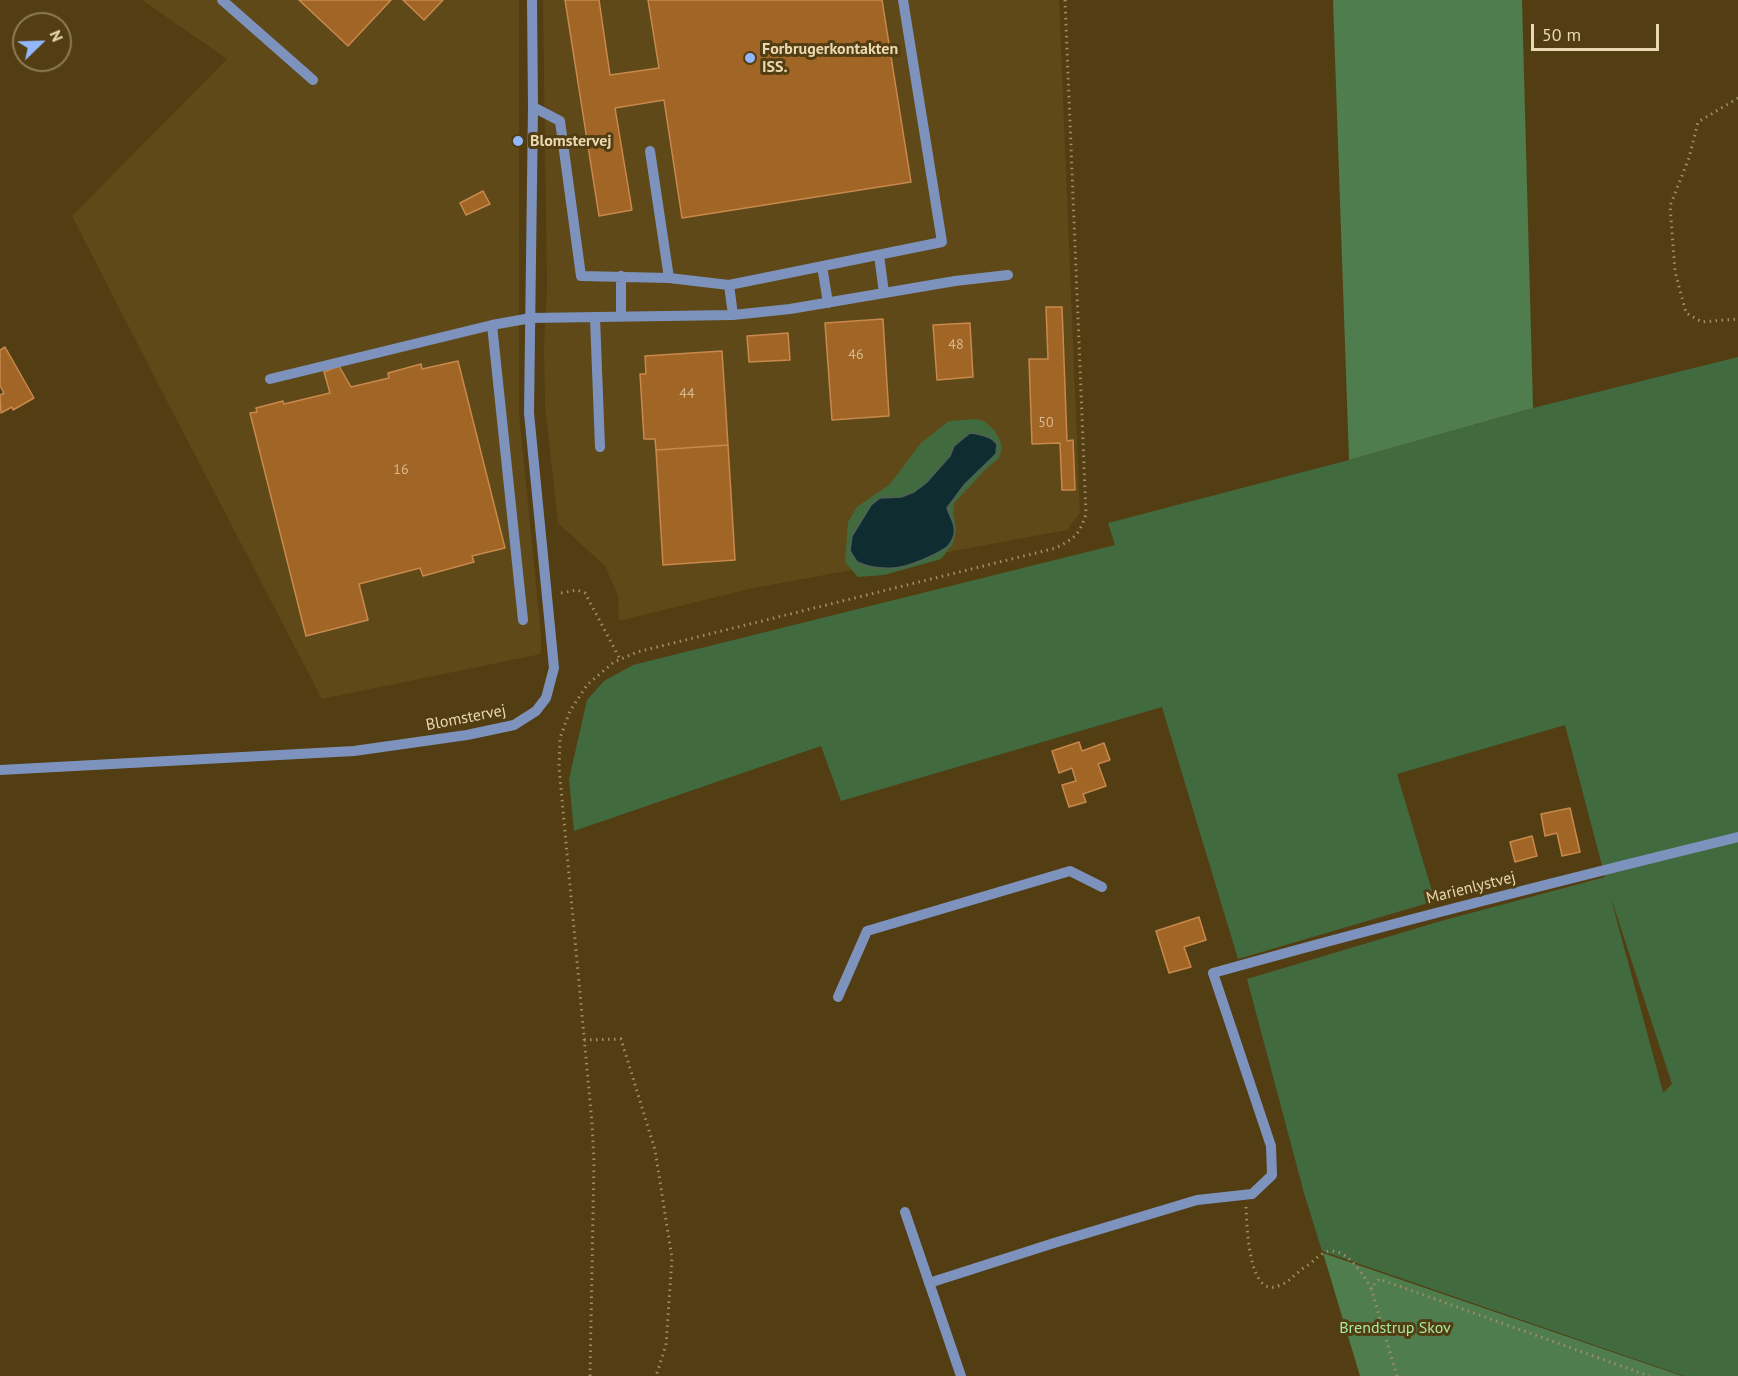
<!DOCTYPE html>
<style>
body{margin:0}
#map{position:relative;width:1738px;height:1376px;overflow:hidden;background:#523e12;font-family:"PT Sans",sans-serif}
canvas{display:block}
.north{position:absolute;left:12px;top:12px;width:60px;height:60px;box-sizing:border-box;background:#523e12;border:2px solid #8f7b52;border-radius:50%;rotate:67deg;font-size:16px;font-weight:700;line-height:24px;text-align:center;color:#ebd7b1}
.north::after{content:'';display:block;margin:auto;width:21px;height:27px;background:#93b7fd;clip-path:polygon(50% 0,100% 100%,50% 72%,0 100%)}
.scale{position:absolute;left:1531px;top:24px;width:128px;height:27px;box-sizing:border-box;border:3px solid #ebd7b1;border-top:0;padding-left:8px;font-size:18px;line-height:21px;white-space:nowrap;color:#ebd7b1;-webkit-text-stroke:4px #523e12;paint-order:stroke}
</style>
<div id="map">
<canvas width="1738" height="1376"></canvas>
<div class="north">N</div>
<div class="scale">50 m</div>
</div>
<script>
const ctx = document.querySelector('canvas').getContext('2d');
ctx.lineJoin = 'round';
function fill(path, color) { ctx.fillStyle = color; ctx.fill(path, 'evenodd'); }
function trace(path, color, width, dash) { ctx.strokeStyle = color; ctx.lineWidth = width; ctx.lineCap = dash ? 'butt' : 'round'; ctx.setLineDash(dash || []); ctx.stroke(path); }
function label(font, color, halo, rows, align = 'center') {
  ctx.font = font + ' "PT Sans",sans-serif'; ctx.lineWidth = 6; ctx.setLineDash([]); ctx.textBaseline = 'middle'; ctx.strokeStyle = halo; ctx.fillStyle = color; for (const [text, x, y, turn = 0] of rows) {
    ctx.save(); ctx.translate(x, y); ctx.rotate((+turn || 0) * Math.PI / 180); ctx.textAlign = isNaN(turn) ? turn : align; if (halo) ctx.strokeText(text, 0, 0); ctx.fillText(text, 0, 0); ctx.restore();
  }
}
const built = new Path2D(`
 M 142,0 L 519,0 L 519,413 L 541,635 L 541,654 L 322,699 L 157,382 L 72,216 L 227,59 Z
 M 543,0 L 1059,0 L 1080,513 L 1067,530 L 749,589 L 619,621 L 618,596 L 605,566 L 558,523 L 545,407 L 544,344 L 547,288 Z`);
const green = new Path2D(`
 M 1738,357 L 1738,1376 L 1684,1376 L 1322,1251 L 1304,1193 L 1247,979 L 1441,921 L 1605,877 L 1565,725 L 1397,774 L 1435,901 L 1238,959 L 1162,707 L 841,801 L 821,746 L 574,831 L 569,779 L 587,700 L 604,681 L 633,665 L 1115,545 L 1108,523 L 1349,460 L 1533,408 ZM 1610,895 L 1672,1084 L 1664,1092 L 1663,1092 Z
 M 975,419 L 984,421 L 994,430 L 999,438 L 1002,448 L 999,458 L 985,470 L 954,503 L 953,513 L 956,529 L 953,544 L 941,559 L 884,575 L 858,577 L 845,562 L 848,522 L 857,507 L 890,484 L 921,443 L 949,421 Z`);
const forest = new Path2D(`
 M 1333,0 L 1522,0 L 1533,408 L 1349,460 Z
 M 1323,1253 L 1682,1376 L 1360,1376 Z`);
const water = new Path2D(`
 M 970,433 C 980,434 991,436 997,444 L 996,454 L 965,484 L 947,508 C 950,517 956,524 954,535 C 953,539 950,544 947,547 C 935,555 909,567 894,568 C 882,569 868,567 857,562 L 850,551 L 852,536 L 871,505 L 880,498 L 901,497 L 914,492 L 926,483 L 950,456 L 954,446 Z`);
const building = new Path2D(`
 M 299,0 L 391,0 L 348,46 Z
 M 403,0 L 443,0 L 424,20 Z
 M 565,0 L 599,0 L 610,75 L 659,68 L 648,0 L 882,0 L 911,182 L 682,218 L 664,100 L 615,108 L 632,210 L 599,216 Z
 M 483,191 L 490,204 L 466,215 L 460,203 Z
 M 1046,307 L 1062,307 L 1067,441 L 1073,440 L 1075,490 L 1062,490 L 1060,443 L 1032,444 L 1029,359 L 1048,359 Z
 M 883,319 L 889,416 L 832,420 L 825,323 Z
 M 970,323 L 973,377 L 937,380 L 933,325 Z
 M 788,333 L 790,360 L 749,362 L 747,336 Z
 M 5,347 L 34,398 L 13,410 L 12,407 L 1,413 L 0,395 L 4,393 L 0,386 L 0,350 Z
 M 722,351 L 728,445 L 656,450 L 655,439 L 644,439 L 640,374 L 646,374 L 645,356 Z
 M 458,361 L 505,548 L 472,556 L 474,562 L 423,576 L 420,568 L 359,584 L 368,620 L 306,636 L 250,413 L 257,412 L 256,408 L 283,401 L 284,404 L 330,393 L 324,372 L 339,366 L 351,387 L 389,378 L 388,373 L 421,364 L 422,369 Z
 M 728,445 L 735,560 L 663,565 L 656,450 Z
 M 1079,742 L 1082,751 L 1104,743 L 1110,760 L 1098,764 L 1106,786 L 1083,794 L 1086,802 L 1069,807 L 1062,785 L 1076,781 L 1072,768 L 1059,773 L 1052,751 Z
 M 1570,808 L 1580,852 L 1562,856 L 1557,833 L 1545,836 L 1541,814 Z
 M 1532,836 L 1537,856 L 1515,862 L 1510,842 Z
 M 1199,917 L 1206,940 L 1184,947 L 1191,967 L 1169,973 L 1156,931 Z`);
const path = new Path2D(`
 M 1738,98 L 1698,122 L 1689,158 L 1670,206 L 1675,271 L 1686,313 L 1702,322 L 1738,319
 M 561,593 L 577,590 L 585,593 L 620,659
 M 584,1040 L 621,1039 L 655,1150 L 672,1258 L 666,1345 L 656,1376
 M 1246,1207 C 1247,1224 1248,1298 1278,1286 C 1288,1283 1293,1276 1301,1270 C 1304,1267 1309,1265 1312,1262 C 1318,1257 1323,1251 1332,1251 C 1349,1252 1363,1274 1371,1288
 M 590,1376 L 594,1161 L 592,1123 L 559,767 L 560,738 L 570,711 L 587,685 L 614,662 L 637,652 L 1056,548 C 1075,538 1079,535 1086,514 L 1065,0
 M 1397,1376 L 1371,1288 L 1379,1279 L 1649,1376`);
const minor = new Path2D(`
 M 222,0 L 313,80
 M 533,107 L 560,121 L 581,276 L 669,278 L 729,285 L 942,242 L 903,0
 M 650,151 L 669,278
 M 879,255 L 884,293
 M 822,266 L 828,303
 M 621,276 L 621,317
 M 729,285 L 733,315
 M 595,318 L 600,447
 M 492,325 L 523,620
 M 270,379 L 492,325 L 531,318 L 733,315 L 790,309 L 955,281 L 1008,275
 M 0,770 L 354,751 L 467,735 L 514,725 L 536,711 L 546,698 L 554,668 L 529,413 L 533,107 L 532,0
 M 838,997 L 867,931 L 1070,871 L 1102,887
 M 905,1212 L 961,1376
 M 929,1283 L 1054,1243 L 1197,1200 L 1252,1194 L 1272,1175 L 1271,1146 L 1213,973 C 1387,924 1562,880 1738,837`);
const markers = [
 [750,58,6,"#93b7fd"],
 [518,141,6,"#93b7fd"]
];
const numberNames = [
 ["48",956,345],
 ["46",856,355],
 ["44",687,394],
 ["50",1046,423],
 ["16",401,470]
];
const poiNames = [
 ["Forbrugerkontakten",762,49],
 ["ISS.",762,67],
 ["Blomstervej",530,141]
];
const streetNames = [
 ["Blomstervej",466,718,-11],
 ["Marienlystvej",1471,888,-14]
];
const parkNames = [
 ["Brendstrup Skov",1395,1328]
];
fill(built, '#5f4918');
fill(green, '#426a3f');
fill(forest, '#4f7d4d');
fill(water, '#0f2d30');
trace(water, '#516057', 1.5);
fill(building, '#a16526');
trace(building, '#c8894c', 1.5);
trace(path, '#a28e65', 3, [1.5, 4.5]);
trace(minor, '#7d93bd', 10);
for (const [x, y, r, color] of markers) { const dot = new Path2D(); dot.arc(x, y, r, 0, 2 * Math.PI); ctx.fillStyle = color; ctx.fill(dot); trace(dot, '#523e12', 2); }
label('14px', '#d8ba8e', null, numberNames);
label('bold 16px', '#ebd7b1', '#523e12', poiNames, 'left');
label('16px', '#ebd7b1', '#523e12', streetNames);
label('16px', '#a5e9a0', '#523e12', parkNames);
</script>
